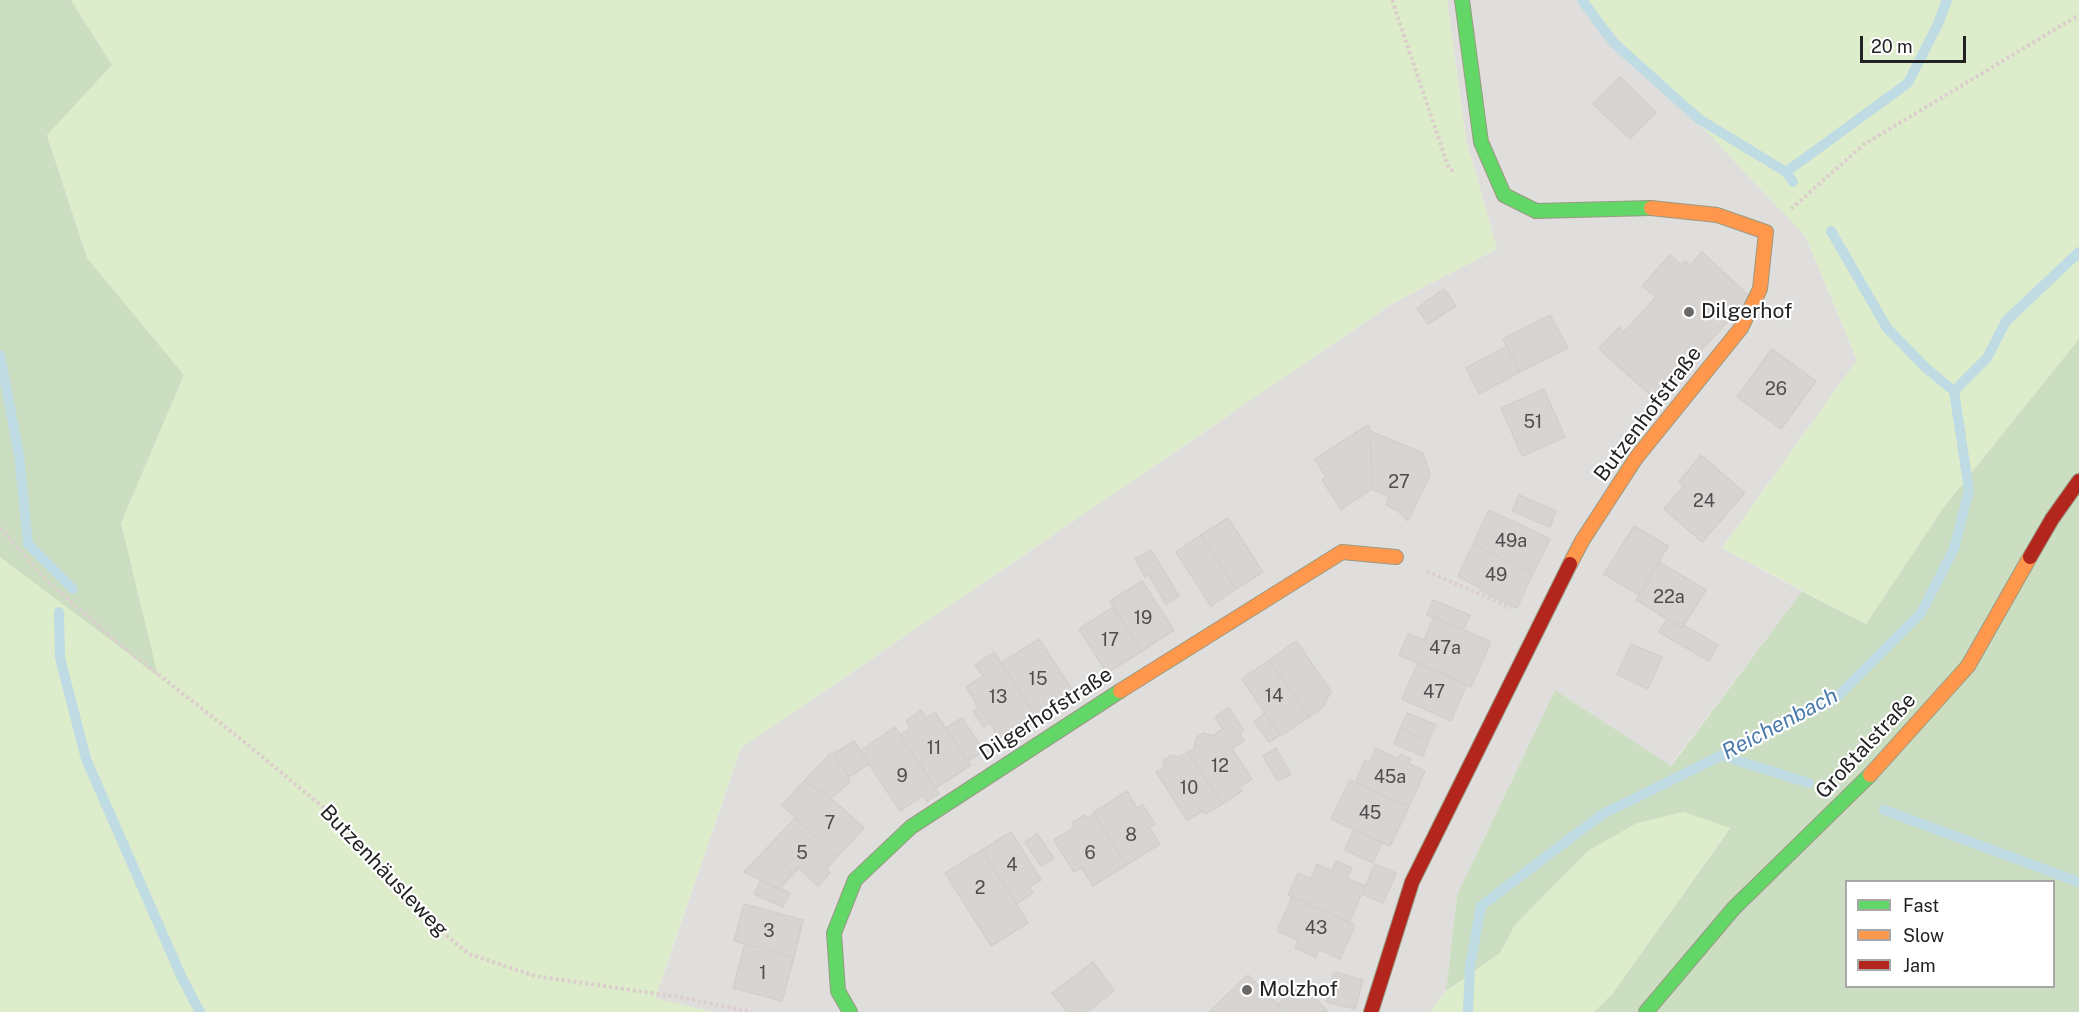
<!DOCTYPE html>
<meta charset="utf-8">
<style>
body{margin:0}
#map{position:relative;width:2079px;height:1012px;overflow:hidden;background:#f0eeeb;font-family:"Public Sans",sans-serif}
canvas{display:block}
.legend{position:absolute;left:1845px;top:880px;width:210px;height:108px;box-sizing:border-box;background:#fff;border:2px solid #a7a7a7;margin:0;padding:8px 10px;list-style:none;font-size:18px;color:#222}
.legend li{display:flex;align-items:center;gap:12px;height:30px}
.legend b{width:30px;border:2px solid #a7a7a7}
.scale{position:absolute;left:1860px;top:36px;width:106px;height:27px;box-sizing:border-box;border:3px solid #222;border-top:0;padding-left:8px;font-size:18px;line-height:21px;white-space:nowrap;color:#222;-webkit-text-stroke:4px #fff;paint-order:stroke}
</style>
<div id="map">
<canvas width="2079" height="1012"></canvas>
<ul class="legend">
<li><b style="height:8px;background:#63d668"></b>Fast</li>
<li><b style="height:8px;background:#ff974d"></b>Slow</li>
<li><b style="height:8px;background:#b3261e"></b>Jam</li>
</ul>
<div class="scale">20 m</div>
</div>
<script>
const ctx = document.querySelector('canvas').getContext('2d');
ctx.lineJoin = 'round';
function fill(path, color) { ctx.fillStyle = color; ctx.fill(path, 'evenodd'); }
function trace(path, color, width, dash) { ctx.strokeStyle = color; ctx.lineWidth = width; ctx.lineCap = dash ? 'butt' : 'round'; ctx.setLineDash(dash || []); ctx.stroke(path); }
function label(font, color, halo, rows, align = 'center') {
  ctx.font = font + ' "Public Sans",sans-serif'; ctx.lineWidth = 4.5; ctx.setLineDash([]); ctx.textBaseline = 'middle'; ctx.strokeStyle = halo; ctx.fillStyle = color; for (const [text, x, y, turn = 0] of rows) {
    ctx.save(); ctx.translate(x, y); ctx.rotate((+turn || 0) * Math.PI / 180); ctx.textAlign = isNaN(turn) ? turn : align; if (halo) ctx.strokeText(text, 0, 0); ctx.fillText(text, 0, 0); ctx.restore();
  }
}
const residential = new Path2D(`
 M 1447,0 L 1588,0 L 1586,4 L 1806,237 L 1857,360 L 1722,548 L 1802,591 L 1670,766 L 1555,690 L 1457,895 L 1446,991 L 1430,1012 L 713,1012 L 655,999 L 741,748 L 1393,303 L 1497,249 L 1466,139 Z`);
const grass = new Path2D(`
 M 71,0 L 1447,0 L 1466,139 L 1497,249 L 1393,303 L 741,748 L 655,998 L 713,1012 L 0,1012 L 0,557 L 157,675 L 121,523 L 184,375 L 87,258 L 47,134 L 112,65 Z
 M 1588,0 L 2079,0 L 2079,339 L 1943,508 L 1866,624 L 1722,548 L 1857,360 L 1806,237 L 1586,4 Z
 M 1684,812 L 1730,827 L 1613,993 L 1594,1012 L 1430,1012 L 1446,991 L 1500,953 L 1515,925 L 1588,851 L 1637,823 Z`);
const forest = new Path2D(`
 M 0,0 L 71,0 L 112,65 L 47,135 L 87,258 L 184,375 L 121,523 L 158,676 L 0,557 Z
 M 2079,339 L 2079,1012 L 1594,1012 L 1613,993 L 1730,828 L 1684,812 L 1637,823 L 1588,851 L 1515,925 L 1500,953 L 1446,991 L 1457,895 L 1555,690 L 1671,766 L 1802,591 L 1866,624 L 1943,508 ZM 1846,882 L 2054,882 L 2054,986 L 1846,986 Z`);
const stream = new Path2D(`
 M 1582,0 L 1614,43 L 1699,119 L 1786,172 L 1793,182
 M 1786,172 L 1908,83 L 1938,24 L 1947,0
 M 1831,231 L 1887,328 L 1926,368 L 1954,391
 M 0,355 L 19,455 L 28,544 L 73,589
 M 59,612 L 60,658 L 86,759 L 182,978 L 200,1012
 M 1723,756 L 1809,783
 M 1884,810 L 2079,882
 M 1468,1012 L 1470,966 L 1481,906 L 1601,815 L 1835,699 L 1921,613 L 1954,549 L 1969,490 L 1954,391 L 1987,358 L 2006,321 L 2079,252`);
const building = new Path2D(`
 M 1620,77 L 1656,112 L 1630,139 L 1593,104 Z
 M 1702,252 L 1750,297 L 1656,400 L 1599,349 L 1619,327 L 1624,332 L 1656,297 L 1642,286 L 1670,255 L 1682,265 L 1685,261 L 1690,266 Z
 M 1444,289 L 1456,306 L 1428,324 L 1417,308 Z
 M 1550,315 L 1568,348 L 1520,372 L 1503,339 Z
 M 1507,346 L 1520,372 L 1479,394 L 1466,368 Z
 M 1772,349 L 1816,381 L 1781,429 L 1737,397 Z
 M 1544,389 L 1565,437 L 1522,456 L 1501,408 Z
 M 1368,425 L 1370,431 L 1372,489 L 1341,509 L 1322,480 L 1326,477 L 1315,459 Z
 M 1370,431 L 1423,453 L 1430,475 L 1408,521 L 1398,511 L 1386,505 L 1389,497 L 1372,489 Z
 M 1701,455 L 1745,493 L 1702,542 L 1664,509 L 1684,486 L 1679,482 Z
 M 1519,495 L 1556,511 L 1550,527 L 1512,511 Z
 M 1489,510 L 1550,539 L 1533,573 L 1473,544 Z
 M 1228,518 L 1263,572 L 1236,589 L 1201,535 Z
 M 1634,526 L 1668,546 L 1639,595 L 1604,574 Z
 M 1201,535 L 1236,589 L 1211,606 L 1176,552 Z
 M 1473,544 L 1533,573 L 1517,608 L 1480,590 L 1481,588 L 1458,576 Z
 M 1151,550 L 1179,596 L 1166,604 L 1149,575 L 1145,577 L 1135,559 Z
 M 1659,562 L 1706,590 L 1682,628 L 1636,600 Z
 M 1142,581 L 1174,630 L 1142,651 L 1110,601 Z
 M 1433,600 L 1470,615 L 1463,630 L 1427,615 Z
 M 1113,607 L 1142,651 L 1107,673 L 1079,629 Z
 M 1434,617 L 1491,642 L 1471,687 L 1399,655 L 1408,634 L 1424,640 Z
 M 1667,619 L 1682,628 L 1684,625 L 1718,645 L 1709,661 L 1659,632 Z
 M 1039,639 L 1075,694 L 1038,719 L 1001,663 Z
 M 1296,641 L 1331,691 L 1323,707 L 1309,717 L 1269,660 Z
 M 1631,644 L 1662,657 L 1648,689 L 1617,674 Z
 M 994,652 L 1038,719 L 1002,742 L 990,723 L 984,727 L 973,711 L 979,708 L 966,687 L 983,676 L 975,665 Z
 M 1269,660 L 1309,717 L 1281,736 L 1242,679 Z
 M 1418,663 L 1467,684 L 1451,721 L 1402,699 Z
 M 1229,708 L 1244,731 L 1240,734 L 1244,741 L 1232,749 L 1252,779 L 1239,787 L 1242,791 L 1222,804 L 1188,752 L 1194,748 L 1197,737 L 1204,733 L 1212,736 L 1223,729 L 1215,717 Z
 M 921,710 L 926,718 L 935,712 L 971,765 L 936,788 L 900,735 L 910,728 L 906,721 Z
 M 1265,713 L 1280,735 L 1269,742 L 1254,721 Z
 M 1407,713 L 1436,725 L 1429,740 L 1400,729 Z
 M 962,718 L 984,751 L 968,761 L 946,728 Z
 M 895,727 L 939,794 L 927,802 L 924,795 L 900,811 L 860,751 Z
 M 1400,729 L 1429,740 L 1423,756 L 1394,744 Z
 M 854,741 L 869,764 L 849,777 L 833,754 Z
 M 1276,748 L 1291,774 L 1278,781 L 1263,756 Z
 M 1376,748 L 1398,759 L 1400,754 L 1411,759 L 1409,764 L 1425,771 L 1409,807 L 1355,783 L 1365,760 L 1370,762 Z
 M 1188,752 L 1222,804 L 1205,814 L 1203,811 L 1187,820 L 1156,772 L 1163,768 L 1164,760 L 1172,755 L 1180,757 Z
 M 830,754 L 833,754 L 849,777 L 849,783 L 831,798 L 804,781 Z
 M 1350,780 L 1409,807 L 1390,846 L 1331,819 Z
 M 804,781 L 831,798 L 864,828 L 837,857 L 782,805 Z
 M 1127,791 L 1137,808 L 1142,804 L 1155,824 L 1149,827 L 1160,844 L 1126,865 L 1093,813 Z
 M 1094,814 L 1126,865 L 1093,886 L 1082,868 L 1074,872 L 1054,840 L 1075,827 L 1072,823 L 1085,815 L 1088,818 Z
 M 795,818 L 837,857 L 826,869 L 830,873 L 818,886 L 799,868 L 793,874 L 766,849 Z
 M 1354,829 L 1382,842 L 1373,863 L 1345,850 Z
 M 1011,832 L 1041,880 L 1029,887 L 1033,893 L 1016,904 L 982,850 Z
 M 1037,834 L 1054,858 L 1041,866 L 1025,842 Z
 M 766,849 L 793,874 L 779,889 L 744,872 Z
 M 982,850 L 1028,923 L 991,946 L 945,873 Z
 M 1336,861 L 1352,868 L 1347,878 L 1365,886 L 1349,923 L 1288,895 L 1298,873 L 1311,879 L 1317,864 L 1332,871 Z
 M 1375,864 L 1396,873 L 1383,903 L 1362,894 Z
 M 761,880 L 790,893 L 783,907 L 754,894 Z
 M 1292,897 L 1355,925 L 1340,959 L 1319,949 L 1316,957 L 1295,948 L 1298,940 L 1277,931 Z
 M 744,904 L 803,920 L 794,957 L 734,941 Z
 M 745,944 L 794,957 L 782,1001 L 733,988 Z
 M 1093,962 L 1114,991 L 1087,1012 L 1067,1012 L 1052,993 Z
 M 1334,972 L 1363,980 L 1355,1009 L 1326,1002 Z
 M 1248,975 L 1285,1012 L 1209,1012 Z
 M 1300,983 L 1328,1012 L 1285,1012 L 1277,1005 Z`);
const path = new Path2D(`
 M 1392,0 L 1449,169 L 1455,172
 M 1791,209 L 1863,145 L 2079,15
 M 0,528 L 45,579 L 113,639 L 242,740 L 341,822 L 420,914 L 469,954 L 535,976 L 679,997 L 752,1012
 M 1427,571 L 1511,608`);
const fast = new Path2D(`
 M 1462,0 L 1481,142 L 1504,195 L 1536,211 L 1651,208
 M 850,1012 L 838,991 L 834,933 L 855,880 L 911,827 L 1120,691
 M 1646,1012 L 1734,908 L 1870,775`);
const slow = new Path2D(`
 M 1570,564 L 1582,541 L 1636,458 L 1741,328 L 1760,289 L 1766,232 L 1717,215 L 1651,208
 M 1120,691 L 1342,552 L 1396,557
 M 1870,775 L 1968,666 L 2030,557`);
const jam = new Path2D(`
 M 2030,557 L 2052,519 L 2079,481
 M 1371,1012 L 1412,882 L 1570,564`);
const markers = [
 [1689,312,6,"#6a6968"],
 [1247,990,6,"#6a6968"]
];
const numberNames = [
 ["26",1776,389],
 ["51",1533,422],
 ["27",1399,482],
 ["24",1704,501],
 ["49a",1511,541],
 ["49",1496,575],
 ["22a",1669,597],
 ["19",1143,618],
 ["17",1110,640],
 ["47a",1445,648],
 ["15",1038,679],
 ["47",1434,692],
 ["14",1274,696],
 ["13",998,697],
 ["11",934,748],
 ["12",1220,766],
 ["9",902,776],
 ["45a",1390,777],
 ["10",1189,788],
 ["45",1370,813],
 ["7",830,823],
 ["8",1131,835],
 ["5",802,853],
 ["6",1090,853],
 ["4",1012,865],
 ["2",980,888],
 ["43",1316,928],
 ["3",769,931],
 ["1",763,973]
];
const poiNames = [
 ["Dilgerhof",1701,312],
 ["Molzhof",1259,990]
];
const streetNames = [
 ["Butzenhofstraße",1648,414,-53],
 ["Dilgerhofstraße",1046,714,-33],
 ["Großtalstraße",1866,746,-47],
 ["Butzenhäusleweg",384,871,46]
];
const waterNames = [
 ["Reichenbach",1780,724,-28]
];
fill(residential, '#dfdedc');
fill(grass, '#ddeccb');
fill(forest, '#cbdec1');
trace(stream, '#bfdbe3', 10);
fill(building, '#d7d4d2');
trace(building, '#d3d0cc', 1.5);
trace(fast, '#999a82', 16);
trace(slow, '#999a82', 16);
trace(jam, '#999a82', 16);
trace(path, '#dccecd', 4, [3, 3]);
trace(fast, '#63d668', 14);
trace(slow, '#ff974d', 14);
trace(jam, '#b3261e', 14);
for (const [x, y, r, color] of markers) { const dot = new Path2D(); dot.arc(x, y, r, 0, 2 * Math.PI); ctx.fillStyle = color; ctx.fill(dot); trace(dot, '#fff', 2); }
label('18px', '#4f4e4e', null, numberNames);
label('21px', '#222', '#fff', poiNames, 'left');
label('21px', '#222', '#fff', streetNames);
label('italic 22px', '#4a7aab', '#fff', waterNames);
</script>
